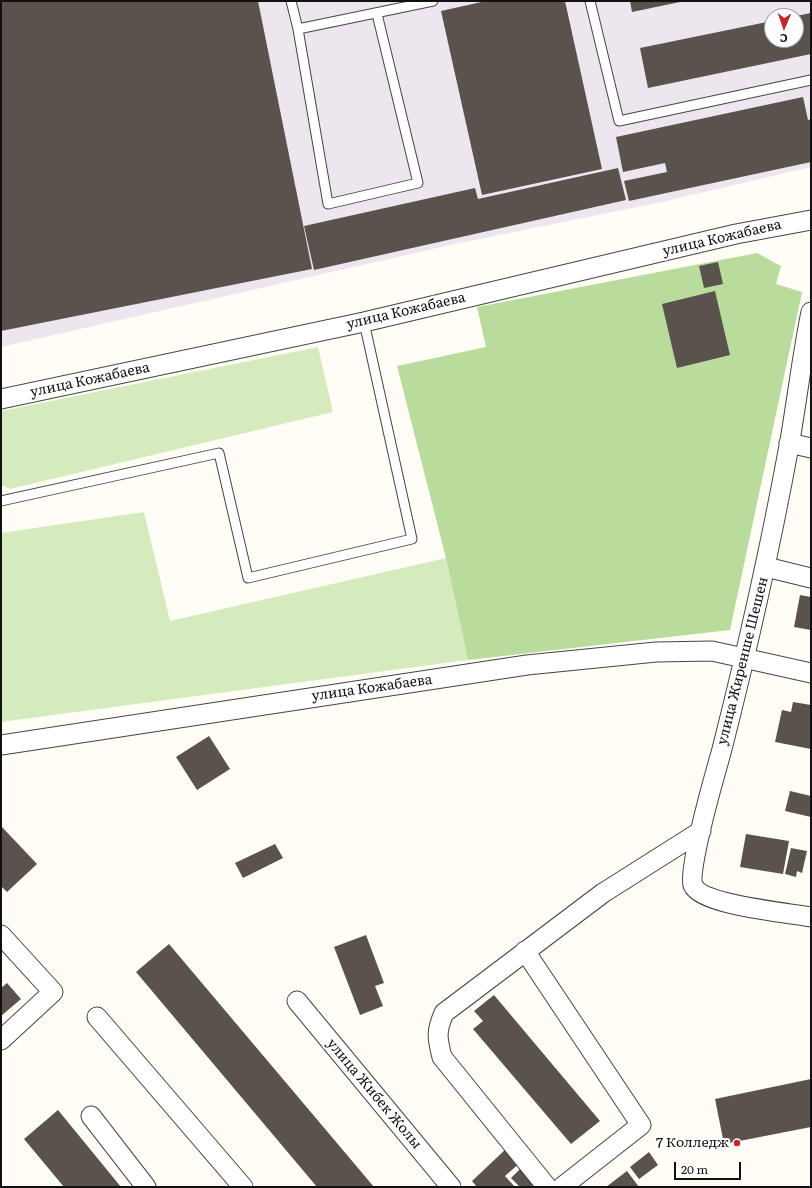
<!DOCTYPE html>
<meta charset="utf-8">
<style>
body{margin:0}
#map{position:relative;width:812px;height:1188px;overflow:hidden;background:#fffdf5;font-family:Literata,serif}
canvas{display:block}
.frame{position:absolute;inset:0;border:2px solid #111;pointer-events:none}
.north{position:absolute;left:764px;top:8px;width:40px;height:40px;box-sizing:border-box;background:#fff;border:1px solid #a0a0a0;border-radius:50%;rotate:182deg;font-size:11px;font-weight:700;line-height:16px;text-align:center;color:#111}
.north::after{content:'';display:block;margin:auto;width:14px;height:18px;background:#c4262e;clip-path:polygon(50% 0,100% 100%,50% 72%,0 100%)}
.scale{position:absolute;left:674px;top:1162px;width:67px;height:18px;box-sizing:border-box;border:2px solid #111;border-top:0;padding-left:5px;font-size:12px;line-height:14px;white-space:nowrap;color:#111;-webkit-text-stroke:3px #fff;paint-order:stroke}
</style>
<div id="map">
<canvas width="812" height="1188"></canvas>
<div class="frame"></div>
<div class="north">С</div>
<div class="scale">20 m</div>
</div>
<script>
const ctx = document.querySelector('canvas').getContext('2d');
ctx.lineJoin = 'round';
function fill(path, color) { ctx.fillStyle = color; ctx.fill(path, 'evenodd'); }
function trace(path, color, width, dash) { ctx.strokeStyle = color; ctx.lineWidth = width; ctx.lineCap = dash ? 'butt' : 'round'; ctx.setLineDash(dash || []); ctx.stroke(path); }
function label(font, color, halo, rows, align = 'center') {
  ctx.font = font + ' Literata,serif'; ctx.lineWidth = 4; ctx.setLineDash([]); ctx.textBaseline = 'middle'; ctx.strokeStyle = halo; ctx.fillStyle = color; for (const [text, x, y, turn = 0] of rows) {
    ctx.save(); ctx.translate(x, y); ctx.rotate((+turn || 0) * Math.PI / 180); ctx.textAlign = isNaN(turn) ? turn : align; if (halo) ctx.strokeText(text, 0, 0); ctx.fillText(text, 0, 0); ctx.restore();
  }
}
const industrial = new Path2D(`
 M 1,1 L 811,1 L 811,167 L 662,202 L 455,244 L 1,347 ZM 772,16 L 796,16 L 796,40 L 772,40 Z`);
const green = new Path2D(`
 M 318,347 L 333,412 L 10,489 L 1,485 L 1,411 Z
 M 144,512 L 170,621 L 446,558 L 468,660 L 1,722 L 1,533 Z`);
const forest = new Path2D(`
 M 757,253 L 781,266 L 776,284 L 802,292 L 730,630 L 468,660 L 446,558 L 397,366 L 486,347 L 477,307 Z`);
const building = new Path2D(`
 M 1,1 L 258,1 L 312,269 L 1,331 Z
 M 486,1 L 565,1 L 602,169 L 482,195 L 441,11 Z
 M 630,1 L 680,1 L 680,2 L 632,12 Z
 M 811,13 L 811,54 L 648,88 L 640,48 L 772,21 L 772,40 L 796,40 L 796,16 Z
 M 803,97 L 808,120 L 811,119 L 811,162 L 629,201 L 624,181 L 667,172 L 665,163 L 623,172 L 616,137 Z
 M 618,168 L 626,200 L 314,270 L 304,226 L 475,188 L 478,199 Z
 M 718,262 L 723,284 L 704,288 L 699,266 Z
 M 715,291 L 730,355 L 677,368 L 662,304 Z
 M 800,595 L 811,597 L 811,630 L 794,627 Z
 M 793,702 L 811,705 L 811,749 L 775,742 L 782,710 L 791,712 Z
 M 209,736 L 230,769 L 197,790 L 176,757 Z
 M 790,791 L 811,796 L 811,817 L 785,811 Z
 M 2,827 L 37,864 L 7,892 L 1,886 Z
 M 746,834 L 789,841 L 783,874 L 740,867 Z
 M 275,844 L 283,858 L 243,878 L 235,863 Z
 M 791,848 L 807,851 L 802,873 L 797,871 L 796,877 L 785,874 Z
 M 366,935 L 384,983 L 375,986 L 383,1006 L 360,1015 L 334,947 Z
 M 169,944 L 374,1187 L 317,1187 L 136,972 Z
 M 7,983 L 21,999 L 1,1016 L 1,988 Z
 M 494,995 L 600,1121 L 571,1144 L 473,1029 L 483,1021 L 474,1011 Z
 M 811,1079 L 811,1127 L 724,1144 L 715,1099 Z
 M 58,1110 L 121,1187 L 64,1187 L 24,1139 Z
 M 507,1148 L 521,1162 L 505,1176 L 515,1187 L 477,1187 L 472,1181 Z
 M 649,1152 L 658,1165 L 639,1179 L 630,1167 Z
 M 521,1168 L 539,1187 L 520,1187 L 511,1178 Z
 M 627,1171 L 639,1187 L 606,1187 Z`);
const service = new Path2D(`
 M 291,1 L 298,29 L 328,204 L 418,183 L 377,14
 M 590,1 L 619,121 L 811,80
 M 298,29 L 433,1
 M 1,501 L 219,453 L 248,578 L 412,539 L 364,322`);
const minor = new Path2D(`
 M 811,312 C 802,356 797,401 789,446 C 770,549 747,651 721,753 C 715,774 687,871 693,885 C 701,905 789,913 811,917
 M 1,399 L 364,322 L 736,234 L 811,220
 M 789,443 L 811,448
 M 766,567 L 811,578
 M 1,745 L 527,665 L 656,652 L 712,651 L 811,673
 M 1,935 L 53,992 L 1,1040
 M 525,951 L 641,1125 L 562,1187
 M 297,1001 L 451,1187
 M 97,1017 L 243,1187
 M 91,1116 L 146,1187
 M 547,1187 L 442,1057 C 437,1038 436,1031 444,1013 L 603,893 L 701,831`);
const markers = [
 [737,1143,4,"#c4262e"]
];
const streetNames = [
 ["улица Кожабаева",722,238,-13],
 ["улица Кожабаева",406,311,-13],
 ["улица Кожабаева",90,380,-12],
 ["улица Жиренше Шешен",743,661,-76],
 ["улица Кожабаева",372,688,-8],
 ["улица Жибек Жолы",374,1094,50]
];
const poiNames = [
 ["7 Колледж",729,1143]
];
fill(industrial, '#eee6ef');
fill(green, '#d5ebbd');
fill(forest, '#b9dc9c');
fill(building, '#5a524d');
trace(service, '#444', 11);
trace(minor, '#444', 21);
trace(service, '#fff', 9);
trace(minor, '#fff', 19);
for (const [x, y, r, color] of markers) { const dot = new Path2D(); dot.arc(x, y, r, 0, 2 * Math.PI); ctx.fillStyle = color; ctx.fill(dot); trace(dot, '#fff', 1.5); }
label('14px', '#111', '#fff', streetNames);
label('14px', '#111', '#fff', poiNames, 'right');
</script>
